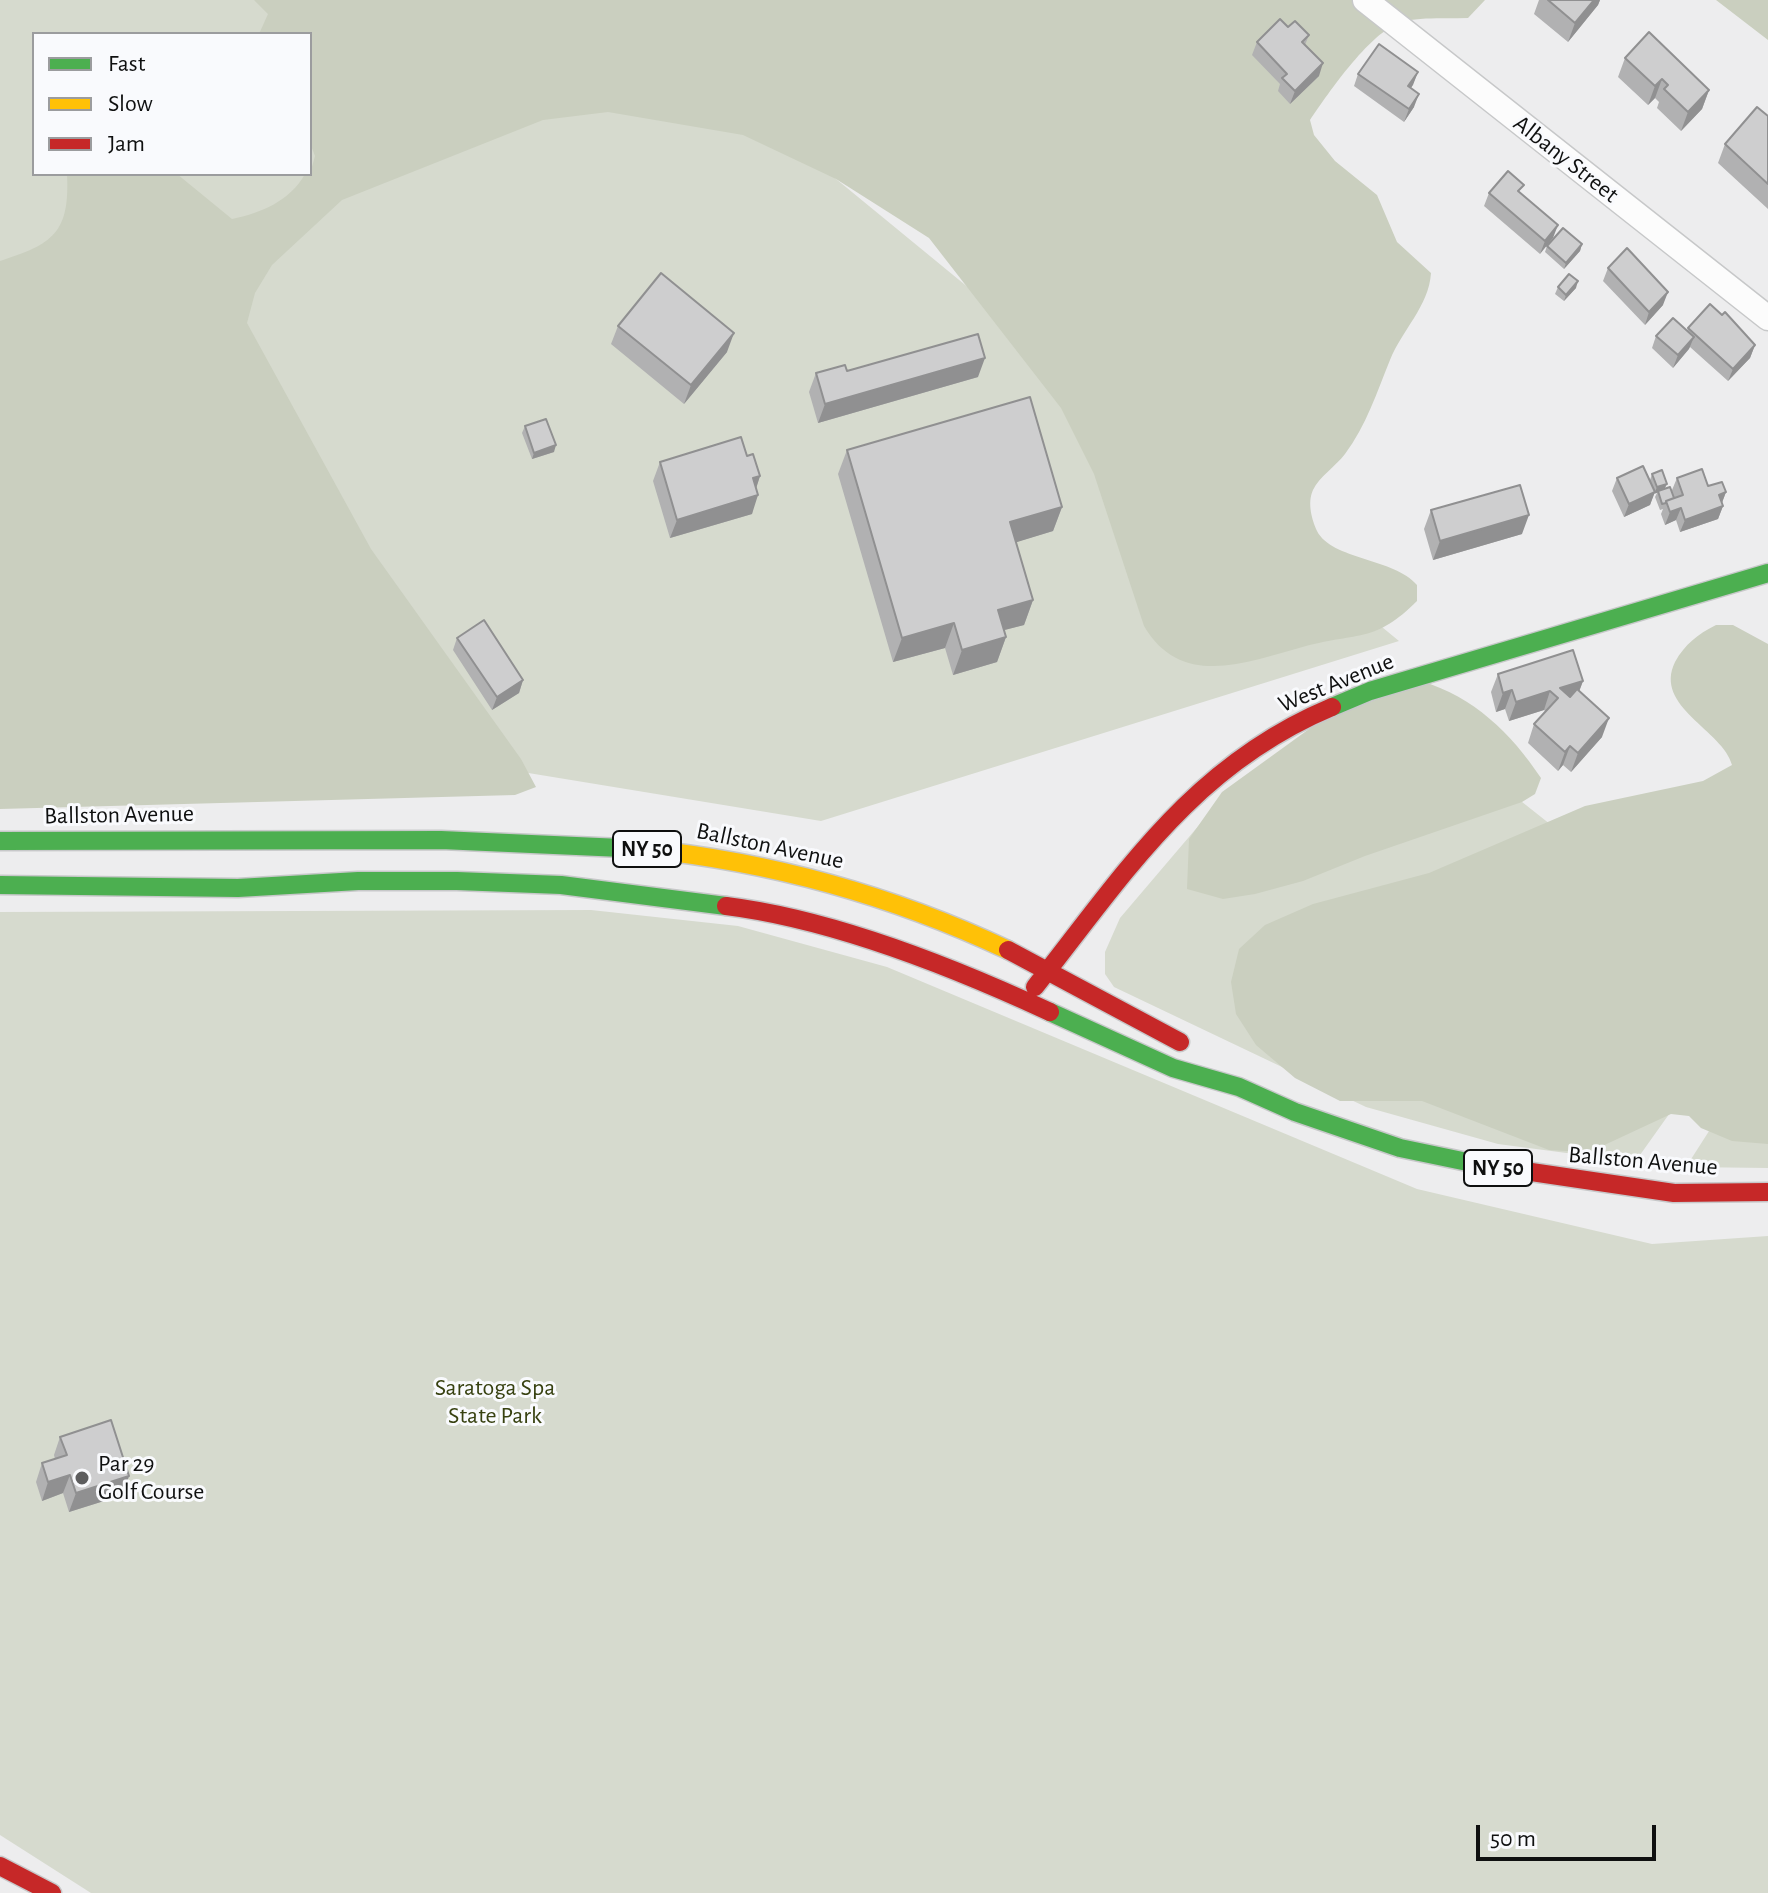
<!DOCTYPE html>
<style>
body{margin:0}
#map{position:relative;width:1768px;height:1893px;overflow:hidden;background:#ededee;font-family:"Alegreya Sans",sans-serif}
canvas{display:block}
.legend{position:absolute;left:32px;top:32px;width:280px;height:144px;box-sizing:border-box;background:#f9fafd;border:2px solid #9b9c9e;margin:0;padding:10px 14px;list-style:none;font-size:24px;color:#0f1010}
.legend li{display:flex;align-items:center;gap:16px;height:40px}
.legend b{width:40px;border:2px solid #9b9c9e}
.scale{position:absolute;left:1476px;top:1825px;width:180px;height:36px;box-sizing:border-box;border:4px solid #0f1010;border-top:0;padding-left:10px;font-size:24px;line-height:28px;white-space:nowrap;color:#0f1010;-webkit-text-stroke:6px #f9fafd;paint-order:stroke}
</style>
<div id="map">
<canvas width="1768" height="1893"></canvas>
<ul class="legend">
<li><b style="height:10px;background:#4caf50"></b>Fast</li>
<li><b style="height:10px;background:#ffc107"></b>Slow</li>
<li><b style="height:10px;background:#c62828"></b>Jam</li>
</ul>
<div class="scale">50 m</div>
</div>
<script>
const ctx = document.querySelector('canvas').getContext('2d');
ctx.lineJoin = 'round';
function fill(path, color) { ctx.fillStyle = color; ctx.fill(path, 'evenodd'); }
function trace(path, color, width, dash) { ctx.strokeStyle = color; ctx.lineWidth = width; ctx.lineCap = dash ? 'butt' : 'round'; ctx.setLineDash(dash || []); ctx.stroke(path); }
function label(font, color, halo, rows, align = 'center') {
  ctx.font = font + ' "Alegreya Sans",sans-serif'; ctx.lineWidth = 6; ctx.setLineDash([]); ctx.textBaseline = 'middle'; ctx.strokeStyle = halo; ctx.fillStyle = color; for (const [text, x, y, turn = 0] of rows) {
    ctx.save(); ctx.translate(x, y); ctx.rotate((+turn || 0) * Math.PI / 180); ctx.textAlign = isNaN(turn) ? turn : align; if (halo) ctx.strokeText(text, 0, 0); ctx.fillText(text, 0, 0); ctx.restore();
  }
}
const green = new Path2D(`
 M 0,0 L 618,0 L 1399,641 L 821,821 L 504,769 L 0,755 ZM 34,34 L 310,34 L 310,174 L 34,174 Z
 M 1397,703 L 1627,885 L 1768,975 L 1635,1162 L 1498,1144 L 1366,1107 L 1114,987 L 1105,974 L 1105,952 L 1120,918 L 1200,824 Z
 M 591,910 L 738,926 L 887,967 L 1417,1189 L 1652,1244 L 1768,1236 L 1768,1893 L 91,1893 L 0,1835 L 0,912 Z
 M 1768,1039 L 1768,1168 L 1686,1167 Z`);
const forest = new Path2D(`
 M 254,0 L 1485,0 L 1468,18 C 1448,19 1425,17 1405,21 C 1373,27 1328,94 1310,120 L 1314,135 L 1335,161 L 1377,195 L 1397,242 L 1431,273 C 1429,306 1402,330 1390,360 C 1377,392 1366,426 1345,454 C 1336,466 1319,477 1313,490 C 1307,503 1312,520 1317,531 C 1332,560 1394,558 1417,585 L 1417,601 C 1375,643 1359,632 1306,646 C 1250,661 1182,691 1144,626 L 1094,474 L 1061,408 L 929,238 L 836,179 L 743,135 L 608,112 L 543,120 L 342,200 L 272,265 L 255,293 L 247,323 L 371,549 L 521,759 L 536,787 L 515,795 L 0,809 L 0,261 C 53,244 70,233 67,174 L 177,174 L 232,219 C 261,213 290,201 305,174 L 310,174 L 315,156 L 310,143 L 310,34 L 259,34 L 268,14 Z
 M 1716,0 L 1768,0 L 1768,40 Z
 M 1716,625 L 1733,625 L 1768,644 L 1768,1144 L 1732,1141 L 1701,1128 L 1689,1116 L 1671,1114 L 1598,1148 L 1583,1152 L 1549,1150 L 1422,1101 L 1340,1101 L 1295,1078 L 1256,1045 L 1236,1014 L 1231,982 L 1239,949 L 1265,925 L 1313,904 L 1429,873 L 1585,806 L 1703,781 L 1732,765 C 1723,730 1653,707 1675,662 C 1685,644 1698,634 1716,625 Z
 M 1421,681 C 1474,697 1511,733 1541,778 L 1535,794 L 1522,802 L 1365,856 L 1303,881 L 1255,894 L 1223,899 L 1187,889 L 1189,839 L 1222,792 L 1316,724 Z`);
const street = new Path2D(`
 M 1365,0 L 1768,318`);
const fast = new Path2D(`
 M 1332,707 L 1370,691 L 1768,573
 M 0,841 L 441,840 L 644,849
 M 0,885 L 238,888 L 358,881 L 457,881 L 561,885 L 726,906
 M 1050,1012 L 1173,1068 L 1239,1087 L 1295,1112 L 1400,1148 L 1477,1164`);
const slow = new Path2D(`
 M 644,849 C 773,862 891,895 1008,950`);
const jam = new Path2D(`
 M 726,906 C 832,919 953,967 1050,1012
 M 1008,950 L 1180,1042
 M 1035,987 C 1125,873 1193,765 1332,707
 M 1477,1164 L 1674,1193 L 1768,1192
 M 0,1866 L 52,1893`);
const wall = new Path2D(`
 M 1539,0 L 1600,0 L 1598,5 L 1568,42 L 1534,14 Z
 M 1288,27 L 1309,35 L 1305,45 L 1319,76 L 1290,104 L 1278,91 L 1280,84 L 1252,55 L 1257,42 Z
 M 1625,58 L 1709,90 L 1702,109 L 1681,131 L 1657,108 L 1659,102 L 1655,98 L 1648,105 L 1618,77 Z
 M 1418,72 L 1411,88 L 1414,107 L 1404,122 L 1354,86 L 1358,74 Z
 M 1768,116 L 1768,209 L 1718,163 L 1725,144 Z
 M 1489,193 L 1520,193 L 1558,225 L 1540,254 L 1484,206 Z
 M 1582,244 L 1580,251 L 1564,269 L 1545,252 L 1547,246 Z
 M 1608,268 L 1663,305 L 1645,325 L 1603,281 Z
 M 1558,287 L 1576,288 L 1564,301 L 1555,294 Z
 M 618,326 L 727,352 L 684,404 L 611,344 Z
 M 1688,328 L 1755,345 L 1750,358 L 1728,381 L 1690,347 L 1673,368 L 1652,348 L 1656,336 L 1687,331 Z
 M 847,371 L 978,377 L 818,423 L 809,392 L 816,373 Z
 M 525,426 L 554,452 L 532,459 L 522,433 Z
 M 847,450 L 1062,507 L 1053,531 L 1016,542 L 1033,600 L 1024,625 L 1004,630 L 1006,637 L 997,662 L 953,675 L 945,648 L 893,662 L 838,474 Z
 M 747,456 L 760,476 L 756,488 L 752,514 L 670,538 L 653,481 L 660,462 Z
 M 1652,474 L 1665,488 L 1672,490 L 1677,478 L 1708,486 L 1726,492 L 1722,503 L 1723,506 L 1718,519 L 1680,532 L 1676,520 L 1665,525 L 1661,514 L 1663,509 L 1660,510 L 1655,497 L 1657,493 L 1654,493 L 1650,505 L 1624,517 L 1612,491 L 1617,478 L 1650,480 Z
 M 1431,510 L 1522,534 L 1433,560 L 1424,529 Z
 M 457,638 L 523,680 L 519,693 L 492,710 L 453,650 Z
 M 1498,674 L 1583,681 L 1579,691 L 1602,737 L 1571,772 L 1563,765 L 1558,771 L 1528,743 L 1534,724 L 1546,712 L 1544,710 L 1509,721 L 1505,709 L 1496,712 L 1491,692 Z
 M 60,1437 L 123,1495 L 69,1512 L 63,1493 L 42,1501 L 36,1482 L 42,1463 L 55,1459 L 54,1455 Z`);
const shadedWall = new Path2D(`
 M 1594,0 L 1600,0 L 1598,5 L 1568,42 L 1575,23 Z
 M 1323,63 L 1319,76 L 1290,104 L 1295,91 Z
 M 1418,72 L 1413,85 L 1403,99 L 1408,86 Z
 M 1662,79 L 1655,98 L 1648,105 L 1655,86 Z
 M 1709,90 L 1702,109 L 1681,131 L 1688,112 Z
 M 1419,94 L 1414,107 L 1404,122 L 1409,109 Z
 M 1558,225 L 1553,238 L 1540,254 L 1545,241 Z
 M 1582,244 L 1580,251 L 1564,269 L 1566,263 Z
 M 1578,281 L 1576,288 L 1564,301 L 1566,295 Z
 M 1668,292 L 1663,305 L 1645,325 L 1649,312 Z
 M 734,333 L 727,352 L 684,404 L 691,385 Z
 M 1694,337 L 1689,349 L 1673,368 L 1678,355 Z
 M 1755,345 L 1750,358 L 1728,381 L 1733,369 Z
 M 985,358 L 978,377 L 818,423 L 825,404 Z
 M 556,445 L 554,452 L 532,459 L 534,453 Z
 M 760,476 L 754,495 L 753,478 Z
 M 1667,484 L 1664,490 L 1654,494 L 1657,487 Z
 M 1655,492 L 1650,505 L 1624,517 L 1629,504 Z
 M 1726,492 L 1721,505 L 1719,495 Z
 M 758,495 L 752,514 L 670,538 L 677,520 Z
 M 1723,506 L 1718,519 L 1680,532 L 1685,520 Z
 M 1062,507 L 1053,531 L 1001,547 L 1010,522 Z
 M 1681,508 L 1676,520 L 1665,525 L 1670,512 Z
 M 1529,515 L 1522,534 L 1433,560 L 1440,541 Z
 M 1033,600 L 1024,625 L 989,634 L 998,610 Z
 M 954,623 L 945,648 L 893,662 L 902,638 Z
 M 1006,637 L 997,662 L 953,675 L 962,650 Z
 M 523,680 L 519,693 L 492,710 L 497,697 Z
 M 1583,681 L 1576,700 L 1555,706 L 1560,688 Z
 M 1512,690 L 1505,709 L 1496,712 L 1503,693 Z
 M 1550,691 L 1544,710 L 1509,721 L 1516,702 Z
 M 1609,718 L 1602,737 L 1571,772 L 1578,753 Z
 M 1570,746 L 1563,765 L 1558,771 L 1565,752 Z
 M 70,1475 L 63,1493 L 42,1501 L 48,1482 Z
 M 129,1476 L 123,1495 L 69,1512 L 76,1493 Z`);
const building = new Path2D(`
 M 1548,0 L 1594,0 L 1575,23 Z
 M 1280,19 L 1288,27 L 1295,21 L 1309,35 L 1302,42 L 1323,63 L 1295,91 L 1282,78 L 1287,74 L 1257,42 Z
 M 1649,32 L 1709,90 L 1688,112 L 1664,89 L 1668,85 L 1662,79 L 1655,86 L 1625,58 Z
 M 1379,44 L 1418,72 L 1408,86 L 1419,94 L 1409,109 L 1358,74 Z
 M 1757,107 L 1768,116 L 1768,184 L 1725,144 Z
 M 1508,171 L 1524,185 L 1518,191 L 1558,225 L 1545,241 L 1489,193 Z
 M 1563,228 L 1582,244 L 1566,263 L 1547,246 Z
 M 1627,248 L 1668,292 L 1649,312 L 1608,268 Z
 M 661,273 L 734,333 L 691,385 L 618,326 Z
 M 1569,274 L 1578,281 L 1566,295 L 1558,287 Z
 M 1710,304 L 1722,315 L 1725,312 L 1755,345 L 1733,369 L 1688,328 Z
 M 1673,318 L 1694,337 L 1678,355 L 1656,336 Z
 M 978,334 L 985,358 L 825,404 L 816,373 L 845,365 L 847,371 Z
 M 1030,397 L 1062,507 L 1010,522 L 1033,600 L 998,610 L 1006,637 L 962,650 L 954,623 L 902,638 L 847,450 Z
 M 546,419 L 556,445 L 534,453 L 525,426 Z
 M 741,437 L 747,456 L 753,454 L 760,476 L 753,478 L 758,495 L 677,520 L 660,462 Z
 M 1643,466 L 1655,492 L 1629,504 L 1617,478 Z
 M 1702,469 L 1708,486 L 1722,482 L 1726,492 L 1719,495 L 1723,506 L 1685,520 L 1681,508 L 1670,512 L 1666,501 L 1683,495 L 1677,478 Z
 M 1662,470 L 1667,484 L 1657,487 L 1652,474 Z
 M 1520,485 L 1529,515 L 1440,541 L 1431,510 Z
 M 1670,487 L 1674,498 L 1666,501 L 1666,503 L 1662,504 L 1658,491 Z
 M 484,620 L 523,680 L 497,697 L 457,638 Z
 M 1573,650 L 1583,681 L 1560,688 L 1570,697 L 1577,689 L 1609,718 L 1578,753 L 1570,746 L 1565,752 L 1534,724 L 1558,698 L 1550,691 L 1516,702 L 1512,690 L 1503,693 L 1498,674 Z
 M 111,1420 L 129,1476 L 76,1493 L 70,1475 L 48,1482 L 42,1463 L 67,1455 L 60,1437 Z`);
const markers = [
 [82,1478,8,"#5d5d5e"]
];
const shields = [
 [647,849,68],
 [1498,1168,68]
];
const shieldNames = [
 ["NY 50",647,849],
 ["NY 50",1498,1168]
];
const streetNames = [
 ["Albany Street",1566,159,38],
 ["West Avenue",1336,683,-22],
 ["Ballston Avenue",119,815,-1],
 ["Ballston Avenue",770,846,12],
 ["Ballston Avenue",1643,1161,5]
];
const parkNames = [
 ["Saratoga Spa",495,1388],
 ["State Park",495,1416]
];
const poiNames = [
 ["Par 29",98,1464],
 ["Golf Course",98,1492]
];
fill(green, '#d6dace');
fill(forest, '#cacfbf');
trace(street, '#c7c8c9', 27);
trace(fast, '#c7c8c9', 21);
trace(slow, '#c7c8c9', 21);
trace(jam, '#c7c8c9', 21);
trace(street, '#fcfcfc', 24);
trace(fast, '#4caf50', 18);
trace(slow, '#ffc107', 18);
trace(jam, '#c62828', 18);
fill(wall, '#b1b1b2');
fill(shadedWall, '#909091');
fill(building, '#cececf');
trace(building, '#909091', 2);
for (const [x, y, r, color] of markers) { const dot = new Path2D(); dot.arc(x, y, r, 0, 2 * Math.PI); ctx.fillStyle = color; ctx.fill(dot); trace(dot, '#f9fafd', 3); }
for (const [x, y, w] of shields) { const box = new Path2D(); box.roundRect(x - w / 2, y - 18, w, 36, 6); ctx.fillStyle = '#f9fafd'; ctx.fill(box); trace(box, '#0f1010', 2); }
label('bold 22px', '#0f1010', null, shieldNames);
label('24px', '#0f1010', '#f9fafd', streetNames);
label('24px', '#374110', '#f9fafd', parkNames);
label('24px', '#0f1010', '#f9fafd', poiNames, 'left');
</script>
